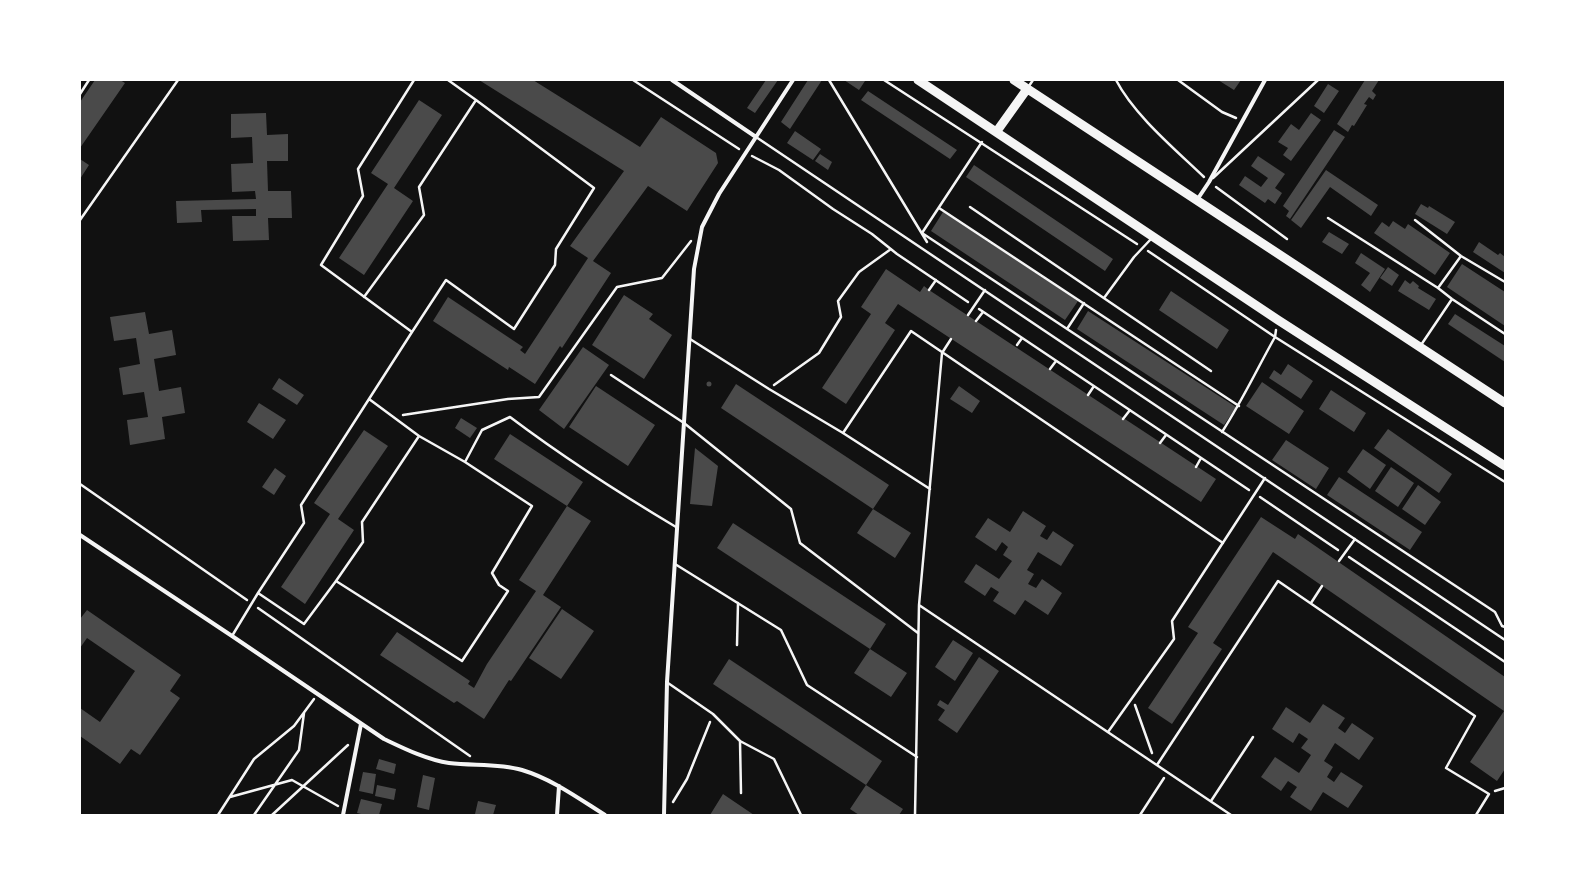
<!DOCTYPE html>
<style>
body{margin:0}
#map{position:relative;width:1585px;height:895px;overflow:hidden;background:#111;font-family:Helvetica,sans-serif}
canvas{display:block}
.frame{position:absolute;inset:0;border:81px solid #fff;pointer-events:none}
</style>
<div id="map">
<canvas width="1585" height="895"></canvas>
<div class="frame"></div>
</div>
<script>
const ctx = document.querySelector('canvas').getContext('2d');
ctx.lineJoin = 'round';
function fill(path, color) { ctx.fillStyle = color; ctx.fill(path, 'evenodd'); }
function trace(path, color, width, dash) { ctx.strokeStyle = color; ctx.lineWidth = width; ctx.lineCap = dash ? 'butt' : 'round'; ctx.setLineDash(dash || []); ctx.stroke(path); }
const building = new Path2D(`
 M 95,80 L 120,80 L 125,83 L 80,148 L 80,102 Z
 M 479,80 L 533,80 L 640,147 L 661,117 L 716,153 L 718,163 L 687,211 L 648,186 L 593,261 L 611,273 L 562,348 L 560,346 L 535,384 L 509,367 L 508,370 L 433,321 L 448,297 L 523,347 L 520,350 L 525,354 L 588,258 L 570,246 L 624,171 Z
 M 766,80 L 778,80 L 755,113 L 747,108 Z
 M 808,80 L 822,80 L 790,129 L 781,122 Z
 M 844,80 L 863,80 L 865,81 L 859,90 Z
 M 1218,80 L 1241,80 L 1234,90 Z
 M 1365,80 L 1379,80 L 1372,91 L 1376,95 L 1373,100 L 1369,97 L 1364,104 L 1367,105 L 1354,126 L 1352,125 L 1348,132 L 1337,124 Z
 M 1328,84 L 1339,91 L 1324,113 L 1314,106 Z
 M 868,91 L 957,150 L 950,159 L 861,100 Z
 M 419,100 L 442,115 L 394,188 L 413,201 L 364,275 L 339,258 L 388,184 L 371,173 Z
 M 266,113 L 267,135 L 288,134 L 288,161 L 267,161 L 268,191 L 291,191 L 292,218 L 268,218 L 269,240 L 233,241 L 232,216 L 256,216 L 256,209 L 201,210 L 202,222 L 177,223 L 176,201 L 256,199 L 255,191 L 232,192 L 231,164 L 253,163 L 252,137 L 231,138 L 231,114 Z
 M 1311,113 L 1321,120 L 1291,161 L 1283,155 L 1288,148 L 1278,142 L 1291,124 L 1299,130 Z
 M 1334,130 L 1345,137 L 1290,219 L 1286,216 L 1289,211 L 1283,206 Z
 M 795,131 L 821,149 L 813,160 L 787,143 Z
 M 820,154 L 832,162 L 828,170 L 815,161 Z
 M 1258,156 L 1285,174 L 1275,188 L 1282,193 L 1275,204 L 1268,199 L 1265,203 L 1239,185 L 1245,176 L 1261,187 L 1268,178 L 1251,166 Z
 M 80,159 L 89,165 L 80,179 Z
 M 974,165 L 1113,259 L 1105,271 L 966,177 Z
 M 1326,170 L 1378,205 L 1371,216 L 1330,187 L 1301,228 L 1291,220 Z
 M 1421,204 L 1428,208 L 1429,206 L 1455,222 L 1447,234 L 1415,214 Z
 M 943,212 L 1078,301 L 1065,320 L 931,231 Z
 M 1393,221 L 1405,229 L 1408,224 L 1450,253 L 1435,275 L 1374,233 L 1382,222 L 1389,227 Z
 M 1329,232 L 1349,244 L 1342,254 L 1322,242 Z
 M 1479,242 L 1498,255 L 1500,253 L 1505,257 L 1505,273 L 1473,252 Z
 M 1361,253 L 1385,269 L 1370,292 L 1361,285 L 1370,273 L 1355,263 Z
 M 1462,264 L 1505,292 L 1505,326 L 1447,287 Z
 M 1388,267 L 1399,275 L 1392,286 L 1380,278 Z
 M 886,269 L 920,292 L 924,286 L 929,290 L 1216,479 L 1201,502 L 898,304 L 885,323 L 895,330 L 846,404 L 822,388 L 871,314 L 861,307 Z
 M 1405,280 L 1410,284 L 1413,281 L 1419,286 L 1418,288 L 1436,299 L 1429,310 L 1398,291 Z
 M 1171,291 L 1229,330 L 1217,349 L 1159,310 Z
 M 624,295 L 653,314 L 649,319 L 672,335 L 644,379 L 592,345 Z
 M 1088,311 L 1236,407 L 1224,425 L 1077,329 Z
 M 145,312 L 149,334 L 172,330 L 176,355 L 154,359 L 159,391 L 181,387 L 185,413 L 162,417 L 165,439 L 130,445 L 127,420 L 148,417 L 144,392 L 123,395 L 119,368 L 140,364 L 136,338 L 114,341 L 110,317 Z
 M 1455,314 L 1505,346 L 1505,362 L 1448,324 Z
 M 583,347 L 609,365 L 564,429 L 539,410 Z
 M 1288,364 L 1313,381 L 1301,399 L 1269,378 L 1274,370 L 1281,375 Z
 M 279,378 L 304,395 L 297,405 L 272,389 Z
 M706.5 384a2.5 2.5 0 1 1 5 0a2.5 2.5 0 1 1-5 0Z
 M 1262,382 L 1304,411 L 1289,434 L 1246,406 Z
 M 736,384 L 889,485 L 873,509 L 721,408 Z
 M 596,386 L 655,425 L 628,466 L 569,427 Z
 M 959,386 L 980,401 L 972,413 L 950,399 Z
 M 1331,390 L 1366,413 L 1354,432 L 1319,409 Z
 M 259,403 L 286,420 L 273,439 L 247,422 Z
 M 461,418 L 477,428 L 470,438 L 455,428 Z
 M 1388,429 L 1452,474 L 1439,493 L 1374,448 Z
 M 364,430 L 388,446 L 338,519 L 354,530 L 305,604 L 281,587 L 330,514 L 314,503 Z
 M 510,434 L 583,482 L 567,506 L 494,459 Z
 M 1286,440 L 1329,468 L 1316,489 L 1272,460 Z
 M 695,448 L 718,466 L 712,506 L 690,504 Z
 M 1363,449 L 1386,465 L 1370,489 L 1347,472 Z
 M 1391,467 L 1414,483 L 1398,507 L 1375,491 Z
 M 275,468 L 286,476 L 274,495 L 262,487 Z
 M 1339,477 L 1422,532 L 1410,550 L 1327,495 Z
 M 1418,485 L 1441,502 L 1425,525 L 1402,509 Z
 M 567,506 L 591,521 L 543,595 L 561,607 L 511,681 L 509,680 L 484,719 L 457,701 L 454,703 L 380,655 L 397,632 L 470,681 L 468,684 L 474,688 L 487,664 L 536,591 L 519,580 Z
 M 873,509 L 911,533 L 895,558 L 857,533 Z
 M 1023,511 L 1046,526 L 1040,536 L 1047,540 L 1053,531 L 1074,545 L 1061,566 L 1038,552 L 1027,570 L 1034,574 L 1028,584 L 1036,588 L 1042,579 L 1062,593 L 1048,615 L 1025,600 L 1015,615 L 993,601 L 999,592 L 991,587 L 985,596 L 964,582 L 976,564 L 999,579 L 1012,561 L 1003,555 L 1008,547 L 1002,542 L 996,551 L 975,537 L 988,518 L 1010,532 Z
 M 1261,517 L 1295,539 L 1298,534 L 1505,677 L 1505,769 L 1497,781 L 1470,762 L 1504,711 L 1273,552 L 1213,643 L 1222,649 L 1172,724 L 1148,708 L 1198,633 L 1188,627 Z
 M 733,523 L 886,624 L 870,649 L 717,548 Z
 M 562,609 L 594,631 L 561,679 L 529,658 Z
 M 87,610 L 181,675 L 170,691 L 180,698 L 140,755 L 131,749 L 120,764 L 80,736 L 80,708 L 100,722 L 135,671 L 87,638 L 80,648 L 80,619 Z
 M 953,640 L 973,653 L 955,681 L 935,667 Z
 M 870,649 L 907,673 L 891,697 L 854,673 Z
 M 979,657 L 999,671 L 957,733 L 938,720 L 945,710 L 937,705 L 940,700 L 948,705 Z
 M 729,659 L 882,761 L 866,785 L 903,809 L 899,815 L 859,815 L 850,809 L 866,785 L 713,684 Z
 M 1323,704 L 1345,718 L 1338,728 L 1345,733 L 1352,723 L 1374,738 L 1359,760 L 1335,743 L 1324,761 L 1333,767 L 1327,777 L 1334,782 L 1341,772 L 1363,786 L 1348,808 L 1323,792 L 1311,811 L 1290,797 L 1297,787 L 1288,781 L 1281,791 L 1261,777 L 1275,757 L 1299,773 L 1311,755 L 1301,748 L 1308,739 L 1299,733 L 1293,743 L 1272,729 L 1286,707 L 1310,723 Z
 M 379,759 L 396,764 L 394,774 L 376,769 Z
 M 363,772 L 376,774 L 373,794 L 359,791 Z
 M 423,775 L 435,778 L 429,810 L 417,807 Z
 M 377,785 L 396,789 L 394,800 L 375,796 Z
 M 723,794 L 754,815 L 710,815 Z
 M 361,799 L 382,804 L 379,815 L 365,815 L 357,813 Z
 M 478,801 L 496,805 L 493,815 L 475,814 Z`);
const path = new Path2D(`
 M 633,80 L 739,149
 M 829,80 L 927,242
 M 884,80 L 1137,244
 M 1116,80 C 1134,115 1176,150 1204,177
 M 1178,80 L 1222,112 L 1236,118
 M 982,142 L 922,233 L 1495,612 L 1502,626 L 1505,627
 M 752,156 L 779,170 L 833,209 L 872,234 L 897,254 L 968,302
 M 1216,187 L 1287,239
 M 939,208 L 1239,406
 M 80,220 L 178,80
 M 1148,251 L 1275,337 L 1505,482
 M 929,290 L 936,280
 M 979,309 L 1249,490
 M 976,321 L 983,312
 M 1067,329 L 1084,303
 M 1017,345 L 1022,338
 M 1050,369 L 1056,361
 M 774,385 L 819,353 L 841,317 L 838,301 L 859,272 L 891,249
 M 1088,395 L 1094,386
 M 403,415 L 508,399 L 539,397 L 617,287 L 662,278 L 691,241
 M 1123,419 L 1130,410
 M 1222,432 C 1242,401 1257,369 1275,337 L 1276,330
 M 1160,443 L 1166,435
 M 1196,467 L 1201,458
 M 80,484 L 247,600
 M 1260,497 L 1338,550
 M 1349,557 L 1505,662
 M 258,608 L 470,756
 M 1135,705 L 1152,753
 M 1495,791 L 1505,788
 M 230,797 L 292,780 L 338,806
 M 673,802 L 687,779 L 710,722
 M 218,815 L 254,759 L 294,726 L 314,699
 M 254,815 L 299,750 L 304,713
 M 272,815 L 348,745
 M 1140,815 L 1164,778`);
const service = new Path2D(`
 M 448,80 L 476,100
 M 1029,86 L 1033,80
 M 80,94 L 89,80
 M 756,137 L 1505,640
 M 1213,178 L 1318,80
 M 970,207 L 1211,371
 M 1328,218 L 1438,288 L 1452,299 L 1505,334
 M 1415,220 L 1461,256 L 1505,282
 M 1438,288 L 1461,256
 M 364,297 L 424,215 L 419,187 L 476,100 L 594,188 L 556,249 L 555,265 L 514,329 L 446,280 L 412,332
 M 1104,298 L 1134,257 L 1151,239
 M 968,315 L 985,290
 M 690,339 L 769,389 L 843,433 L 930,489
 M 1421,345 L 1452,299
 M 611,375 L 684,423 L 791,509 L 800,543 L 918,633
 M 369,399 L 412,332 L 321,265 L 363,196 L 358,169 L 414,80
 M 843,433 L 911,331 L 1223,543
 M 465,462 L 419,436 L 362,522 L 363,542 L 336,581 L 462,661 L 508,591 L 499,585 L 492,573 L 532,506 L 465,462 L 482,430 L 510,417 C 563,457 619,493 676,527
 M 1339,561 L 1355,539
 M 675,564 L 781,630 L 807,685 L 917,757
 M 258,593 L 304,523 L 301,505 L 369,399 L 419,436
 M 1311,603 L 1322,586
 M 919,605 L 1231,815
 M 232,636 L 258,593 L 304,624 L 336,581
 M 737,645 L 738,603
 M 668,683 L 713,714 L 740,741 L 774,759 L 801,815
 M 1108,732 L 1174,639 L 1172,621 L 1265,478
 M 740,741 L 741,793
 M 1157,765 L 1278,581 L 1475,716 L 1446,768 L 1489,794 L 1476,815
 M 1211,801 L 1253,737
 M 915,815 L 919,605 L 942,353 L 951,339`);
const minor = new Path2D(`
 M 672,80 L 756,137
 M 1197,200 L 1209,182 L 1265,80
 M 80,535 L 232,636 L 384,739 C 403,748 427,760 449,763 C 473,766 499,763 522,770 C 552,779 578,798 605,815
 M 343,815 L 361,724
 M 557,815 L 559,786
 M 664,815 L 667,682 L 694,269 L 702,227 L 719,194 L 793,80`);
const trunk = new Path2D(`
 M 918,80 L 1278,320 L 1505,466
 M 1014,80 L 1505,403
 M 997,131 L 1027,89`);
fill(building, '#4a4a4a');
trace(path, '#f5f5f5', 2.5);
trace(service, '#f5f5f5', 2.5);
trace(minor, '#f5f5f5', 4);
trace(trunk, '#f5f5f5', 9);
</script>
